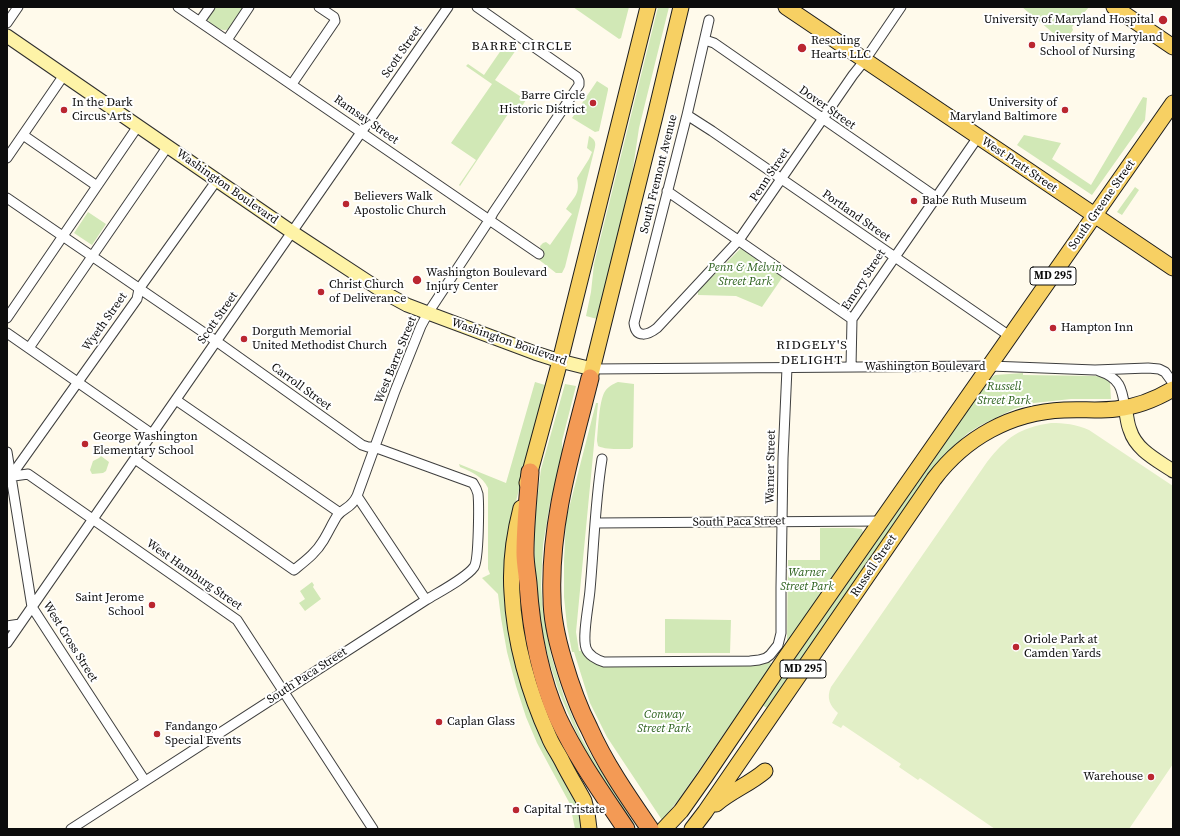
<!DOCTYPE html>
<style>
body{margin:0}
#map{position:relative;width:1180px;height:836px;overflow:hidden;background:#fffaeb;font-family:"Source Serif 4",serif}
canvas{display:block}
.frame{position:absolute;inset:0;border:8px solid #0c0c0c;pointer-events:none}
</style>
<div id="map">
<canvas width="1180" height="836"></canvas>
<div class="frame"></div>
</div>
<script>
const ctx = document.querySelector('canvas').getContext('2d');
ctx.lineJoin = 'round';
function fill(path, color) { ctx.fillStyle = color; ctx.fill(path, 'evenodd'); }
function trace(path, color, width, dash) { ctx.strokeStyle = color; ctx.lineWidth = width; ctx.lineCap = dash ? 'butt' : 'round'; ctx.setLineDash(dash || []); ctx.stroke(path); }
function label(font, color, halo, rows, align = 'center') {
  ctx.font = font + ' "Source Serif 4",serif'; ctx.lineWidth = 4; ctx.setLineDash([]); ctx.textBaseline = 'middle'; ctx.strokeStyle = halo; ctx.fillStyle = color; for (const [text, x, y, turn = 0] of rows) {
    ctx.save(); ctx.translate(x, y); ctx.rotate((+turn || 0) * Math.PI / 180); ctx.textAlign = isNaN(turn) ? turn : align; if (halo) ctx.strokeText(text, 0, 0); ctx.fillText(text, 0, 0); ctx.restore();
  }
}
const green = new Path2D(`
 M 212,7 L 244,7 L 229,29 C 222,33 210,25 207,18 Z
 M 573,7 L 629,7 L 621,38 L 619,39 Z
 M 658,7 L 669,7 L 639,128 L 632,175 L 597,319 L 586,316 L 591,292 L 594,264 Z
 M 1022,7 L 1089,7 L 1072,27 L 1073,30 L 1064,42 Z
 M 506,43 L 516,50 L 495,80 L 526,100 L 520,109 L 514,105 L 460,186 L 459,185 L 476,160 L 451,143 L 492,84 L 466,66 L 468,64 L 484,75 Z
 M 597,81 L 608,88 L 608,90 L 599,131 L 595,132 L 572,118 Z
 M 1143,97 L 1147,98 L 1145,120 L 1092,195 L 1017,145 L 1024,135 L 1061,143 L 1052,159 L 1091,185 Z
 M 589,136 C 594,139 596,141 595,147 L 565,267 L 562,273 L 556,273 L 538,259 L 543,252 L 541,250 L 540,246 L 543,243 L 546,242 L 550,245 L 572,214 L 566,209 C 575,196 580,194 577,178 L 589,159 L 592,152 L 587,148 Z
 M 1135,187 L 1139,190 L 1122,215 L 1117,212 Z
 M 88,212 L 106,224 L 92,245 L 74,233 Z
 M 742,247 L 784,275 L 762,307 L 736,296 L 698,295 L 698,291 Z
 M 1023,373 L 1023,375 L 1096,376 L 1104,378 L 1110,383 L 1111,399 L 1071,399 L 1034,403 L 1014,409 L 981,425 L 968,433 L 944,455 L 934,467 L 767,708 L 762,705 L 942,448 L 941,447 L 991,378 L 995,375 Z
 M 535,382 L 545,385 L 542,399 L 514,509 L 506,593 L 581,813 L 583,829 L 575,829 L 570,804 L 537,743 L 526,717 L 516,686 L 507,652 L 501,618 L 498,594 L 482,578 L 490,574 L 488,569 L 488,488 C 482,476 472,472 460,467 L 459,464 L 506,483 Z
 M 618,382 L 634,384 L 633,447 L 630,449 C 621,449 606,450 598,446 L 597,441 C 598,429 599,404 604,393 C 607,387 613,384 618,382 Z
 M 565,384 L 576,386 L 562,441 L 562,461 L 550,503 L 543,545 L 541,586 L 543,611 L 551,655 L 564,697 L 582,739 L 594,760 L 635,825 L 633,826 L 588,758 L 574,727 L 559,692 L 549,661 L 540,622 L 535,588 L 534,525 L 541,469 Z
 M 596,403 L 598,403 L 576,632 L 579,651 L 583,650 L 595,663 L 768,661 L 772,664 L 679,799 L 662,820 L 607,737 L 590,703 L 574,652 L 572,652 L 567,626 L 564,597 L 564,561 L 566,520 Z
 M 101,456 L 109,462 L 106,471 L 103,473 L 92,474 L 90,470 L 93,461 L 99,458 Z
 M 820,528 L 853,528 L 862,529 L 863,533 L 787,643 L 788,560 L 820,560 Z
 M 312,582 L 314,585 L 313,587 L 321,599 L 305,611 L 299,603 L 305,599 L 300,591 Z
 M 665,619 L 731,620 L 730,653 L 665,653 Z`);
const pitch = new Path2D(`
 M 1051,423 C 1064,423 1076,424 1089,430 L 1173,486 L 1173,764 L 1129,829 L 995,829 L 920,778 L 918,780 L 899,767 L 901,764 L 843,725 L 841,728 L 832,723 L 838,713 C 830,706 826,698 831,687 L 987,462 C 1007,437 1019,428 1051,423 Z`);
const street = new Path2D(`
 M 178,7 L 539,254
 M 709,20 L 687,115 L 634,323 C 636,339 648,335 657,328 L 739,240 L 853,75 L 865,60 L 901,7
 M 200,21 L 210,7
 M 7,23 L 18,7
 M 227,40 L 249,7
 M 705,40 L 714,43 L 936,197
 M 292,84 L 335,21 L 334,17 L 319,7
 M 687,115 L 712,131 L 1011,337
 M 23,135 L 97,186
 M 7,158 L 64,75
 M 667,191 L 852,319
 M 7,198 L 216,341 L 362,445 L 368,447 L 374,447 L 473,483 C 475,486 477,490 478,494 C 479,504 479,560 474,567 C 466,578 439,592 426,600 L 71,829
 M 7,318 L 138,126
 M 7,333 L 152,434
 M 29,348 L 168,146
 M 851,367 L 852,319 L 978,137
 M 592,369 L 990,366 L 1095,370 L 1148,368 L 1159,369 L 1165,372 L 1173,383
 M 1099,371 C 1120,378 1122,388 1125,408
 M 176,400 L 340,513
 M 7,452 L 32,607 L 145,781
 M 135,459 L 294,570 C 305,561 316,553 323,541 C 328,533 332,524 337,516 C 344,507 351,509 357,496
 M 602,459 C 595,502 594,546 590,590 C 589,604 582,636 586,648 C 588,655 597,660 604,662 L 750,661 L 759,660 L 766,658 L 770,655 L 778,645 L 781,633 L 781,587 L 783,458 L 787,368
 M 11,476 L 137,299 L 139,289 L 217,180
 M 7,477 L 28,474 L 237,620 L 373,829
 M 596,523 L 881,521
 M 426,600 L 357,496 L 395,391 L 421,326 L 428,313 L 490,219 L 493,213 L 579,85 L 579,81 L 577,77 L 477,7
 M 7,626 L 20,624
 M 7,643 L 448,7`);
const secondary = new Path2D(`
 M 7,36 L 292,232 L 385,293 L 407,305 L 428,313 L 535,353 L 560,361 L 592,369
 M 1125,408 C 1127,415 1127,423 1130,430 C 1136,450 1157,460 1173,471`);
const primary = new Path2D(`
 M 786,7 L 1173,268
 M 1114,7 L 1173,47
 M 590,378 L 655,116 L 681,7
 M 527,483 L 560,361 L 648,7
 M 521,508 C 514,535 510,565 512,593 C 514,641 529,693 549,737 C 552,745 558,753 562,761 C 569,775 577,788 584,801 L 587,813 L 589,829
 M 716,804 C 731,791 750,784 765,771
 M 664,829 L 681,811 L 705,777 L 786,657 L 1173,103
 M 692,829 L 705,812 L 934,479 C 965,438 1011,412 1064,410 C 1081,409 1099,411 1116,409 C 1136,407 1156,399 1173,389`);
const highway = new Path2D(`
 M 590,378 C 572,450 549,523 552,598 C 552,619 557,640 563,660 C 570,684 578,707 589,728 C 605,764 628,797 650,829
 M 530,472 C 528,499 525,526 525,553 C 525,563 527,573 528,583 C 531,629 539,675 558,718 C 577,758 602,793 626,829`);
const markers = [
 [1163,20,5,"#ba2630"],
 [1032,45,4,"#ba2630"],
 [802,48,5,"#ba2630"],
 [593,103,4,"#ba2630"],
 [64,110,4,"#ba2630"],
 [1065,110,4,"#ba2630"],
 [914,201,4,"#ba2630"],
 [346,204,4,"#ba2630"],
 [417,280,5,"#ba2630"],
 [321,292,4,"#ba2630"],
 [1053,328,4,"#ba2630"],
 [244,339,4,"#ba2630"],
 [85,444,4,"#ba2630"],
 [152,605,4,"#ba2630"],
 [1016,647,4,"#ba2630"],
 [439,722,4,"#ba2630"],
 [157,734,4,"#ba2630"],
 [1151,777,4,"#ba2630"],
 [516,810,4,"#ba2630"]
];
const shields = [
 [1053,276,46],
 [803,669,46]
];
const shieldNames = [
 ["MD 295",1053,276],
 ["MD 295",803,669]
];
const poiNames = [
 ["University of Maryland Hospital",1154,20,"right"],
 ["University of Maryland",1040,38],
 ["School of Nursing",1040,52],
 ["Rescuing",811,41],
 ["Hearts LLC",811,55],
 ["Barre Circle",585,96,"right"],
 ["Historic District",585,110,"right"],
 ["In the Dark",72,103],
 ["Circus Arts",72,117],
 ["University of",1057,103,"right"],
 ["Maryland Baltimore",1057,117,"right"],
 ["Believers Walk",354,197],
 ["Apostolic Church",354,211],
 ["Babe Ruth Museum",922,201],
 ["Washington Boulevard",426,273],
 ["Injury Center",426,287],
 ["Christ Church",329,285],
 ["of Deliverance",329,299],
 ["Hampton Inn",1061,328],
 ["Dorguth Memorial",252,332],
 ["United Methodist Church",252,346],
 ["George Washington",93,437],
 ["Elementary School",93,451],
 ["Saint Jerome",144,598,"right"],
 ["School",144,612,"right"],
 ["Oriole Park at",1024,640],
 ["Camden Yards",1024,654],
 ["Caplan Glass",447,722],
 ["Fandango",165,727],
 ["Special Events",165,741],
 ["Warehouse",1143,777,"right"],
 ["Capital Tristate",524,810]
];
const streetNames = [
 ["Scott Street",402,52,-55],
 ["Dover Street",827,108,35],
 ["Ramsay Street",366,120,35],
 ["West Pratt Street",1019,165,34],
 ["South Fremont Avenue",659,174,-76],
 ["Penn Street",770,175,-56],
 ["Washington Boulevard",227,187,35],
 ["South Greene Street",1102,205,-55],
 ["Portland Street",856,216,35],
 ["Emory Street",864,280,-57],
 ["Scott Street",218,318,-55],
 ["Wyeth Street",105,322,-55],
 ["Washington Boulevard",509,342,19],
 ["West Barre Street",396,360,-68],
 ["Washington Boulevard",925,367],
 ["Carroll Street",301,387,36],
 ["Warner Street",771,467,-89],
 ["South Paca Street",739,522,-1],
 ["Russell Street",874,566,-56],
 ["West Hamburg Street",194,575,35],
 ["West Cross Street",70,642,58],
 ["South Paca Street",307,676,-33]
];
const parkNames = [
 ["Penn & Melvin",745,268],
 ["Street Park",745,282],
 ["Russell",1004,387],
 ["Street Park",1004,401],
 ["Warner",807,573],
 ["Street Park",807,587],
 ["Conway",664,715],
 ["Street Park",664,729]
];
const neighbourhoodNames = [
 ["BARRE CIRCLE",522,47],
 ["RIDGELY'S",812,346],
 ["DELIGHT",812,361]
];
fill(green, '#d1e8b6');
fill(pitch, '#e2efc7');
trace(street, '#3f3f3f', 11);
trace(secondary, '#2e2e2e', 15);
trace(primary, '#1d1d1d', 17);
trace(highway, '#1d1d1d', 19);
trace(street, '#fff', 9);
trace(secondary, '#fef3a7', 13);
trace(primary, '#f7d063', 15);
trace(highway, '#f39a55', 17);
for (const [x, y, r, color] of markers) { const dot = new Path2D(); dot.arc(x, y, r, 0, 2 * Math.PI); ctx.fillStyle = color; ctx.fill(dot); trace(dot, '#fff', 1.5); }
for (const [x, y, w] of shields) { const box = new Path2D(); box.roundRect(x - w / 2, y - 9, w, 18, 3); ctx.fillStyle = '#fff'; ctx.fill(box); trace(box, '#0c0c0c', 1); }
label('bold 11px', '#0c0c0c', null, shieldNames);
label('12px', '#0c0c0c', '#fff', poiNames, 'left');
label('12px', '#0c0c0c', '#fff', streetNames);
label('italic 12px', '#2d621e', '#fff', parkNames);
ctx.letterSpacing = '1px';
label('13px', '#0c0c0c', '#fff', neighbourhoodNames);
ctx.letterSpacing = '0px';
</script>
